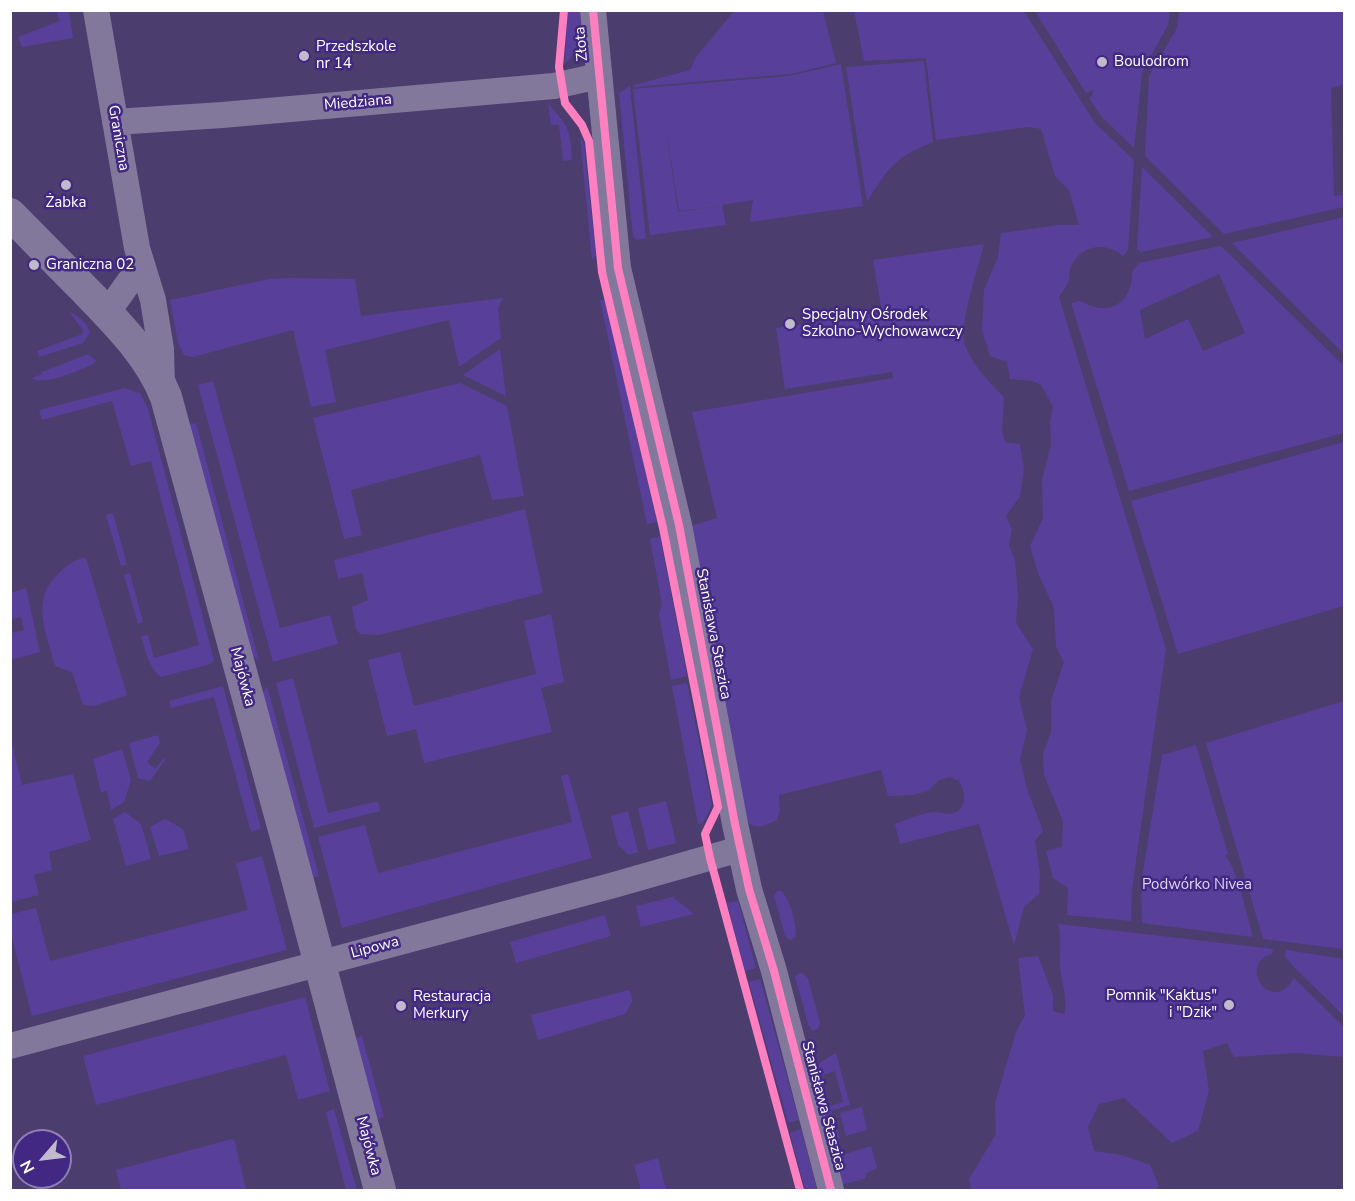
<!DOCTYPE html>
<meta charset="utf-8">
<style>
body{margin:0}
#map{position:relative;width:1355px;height:1201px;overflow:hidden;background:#4b3d6e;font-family:"Nunito Sans",sans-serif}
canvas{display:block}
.frame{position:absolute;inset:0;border:12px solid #fff;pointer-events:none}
.north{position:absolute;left:12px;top:1129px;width:60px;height:60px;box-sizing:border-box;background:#422883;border:2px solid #8e7eb5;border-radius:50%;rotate:242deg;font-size:16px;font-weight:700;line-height:24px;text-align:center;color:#fff}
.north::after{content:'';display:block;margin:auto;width:21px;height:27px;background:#c0bbcc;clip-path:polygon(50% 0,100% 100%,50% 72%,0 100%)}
</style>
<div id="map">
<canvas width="1355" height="1201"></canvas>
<div class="frame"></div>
<div class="north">N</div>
</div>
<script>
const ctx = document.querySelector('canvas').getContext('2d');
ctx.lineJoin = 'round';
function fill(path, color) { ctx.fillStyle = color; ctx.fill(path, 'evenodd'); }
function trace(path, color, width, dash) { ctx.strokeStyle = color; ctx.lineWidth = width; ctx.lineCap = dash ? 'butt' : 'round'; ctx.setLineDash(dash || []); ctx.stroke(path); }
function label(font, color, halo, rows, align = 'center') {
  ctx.font = font + ' "Nunito Sans",sans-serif'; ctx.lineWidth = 5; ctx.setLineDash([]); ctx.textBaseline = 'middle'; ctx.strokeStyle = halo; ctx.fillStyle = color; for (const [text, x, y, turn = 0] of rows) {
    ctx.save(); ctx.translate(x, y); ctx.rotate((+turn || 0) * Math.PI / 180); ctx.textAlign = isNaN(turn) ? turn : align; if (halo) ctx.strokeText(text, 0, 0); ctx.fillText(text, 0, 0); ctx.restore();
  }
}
const green = new Path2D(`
 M 735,10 L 823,11 L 836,63 L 791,74 L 633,87 L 634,85 L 690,70 L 696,57 Z
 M 56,11 L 69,11 L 73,38 L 22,47 L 18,37 L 60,21 Z
 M 567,11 L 580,11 C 582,35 582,45 565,64 Z
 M 854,11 L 1024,11 L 1095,123 L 1134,160 L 1128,250 L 1123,256 C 1106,241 1081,245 1071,266 C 1069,271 1070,276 1069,280 C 1067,286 1062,292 1059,297 L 1166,649 L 1132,889 L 1131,921 L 1067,915 L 1068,888 L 1053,878 L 1046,851 L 1062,847 L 1063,821 L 1044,775 L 1043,754 L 1051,732 L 1051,701 L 1064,662 L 1056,647 L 1054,608 L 1038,573 L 1030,546 L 1043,518 L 1042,480 L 1051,445 L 1050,422 L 1053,407 L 1041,385 L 1033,381 L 1010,379 L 1007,362 L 990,356 L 982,330 L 984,290 L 998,257 L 1001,233 L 1060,225 L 1079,225 L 1069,190 L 1055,176 L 1041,129 L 1027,127 L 936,140 L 926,58 L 864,61 Z
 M 1035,11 L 1170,11 L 1168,25 L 1142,72 L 1134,148 L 1101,116 L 1089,98 L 1092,96 L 1093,90 L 1086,93 Z
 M 1179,11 L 1344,11 L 1344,84 L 1331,88 L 1334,196 L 1344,195 L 1344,207 L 1224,234 L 1145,156 L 1149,76 L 1177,28 Z
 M 924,61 L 933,142 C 894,158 889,167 867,202 L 846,67 Z
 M 841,64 L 863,206 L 750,222 L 753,200 L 722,205 L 726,225 L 650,235 L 633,89 L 789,76 ZM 665,124 L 679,211 L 720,206 L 678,212 Z
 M 630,86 L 646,238 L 637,240 L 633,236 L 619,93 Z
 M 548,104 C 569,126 570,129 572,160 L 563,161 L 559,125 L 551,125 Z
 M 580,137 L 584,143 L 596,256 L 592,259 Z
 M 1142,167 L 1213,237 L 1141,252 L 1137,249 Z
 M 1344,217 L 1344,354 L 1232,243 Z
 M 984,244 C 979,265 958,326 965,345 C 972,365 989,382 1004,397 L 1002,431 L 1005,442 L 1020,444 L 1024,469 L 1020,496 L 1006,516 L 1012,529 L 1009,545 L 1015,560 L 1018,597 L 1016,623 L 1033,649 L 1019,697 L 1027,730 L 1020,759 L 1027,789 L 1043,831 L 1035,841 L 1040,872 L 1039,894 L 1024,907 L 1014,945 L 979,824 L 900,844 L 895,824 C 907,820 923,812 936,812 C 941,812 945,814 950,814 C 968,811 966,793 959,781 L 950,777 L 939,780 L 928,791 L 912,795 L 888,796 L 881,770 L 779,795 L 780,811 L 777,820 C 766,825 756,831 747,821 L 691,526 L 717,518 L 692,412 L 893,378 L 892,372 L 785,389 L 776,328 L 882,312 L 873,260 Z
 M 1221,246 L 1344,366 L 1344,433 L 1129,491 L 1071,303 L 1080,301 C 1108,317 1132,305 1132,272 L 1139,263 ZM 1219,274 L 1245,333 L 1203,351 L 1188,319 L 1145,339 L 1140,310 Z
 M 290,278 L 355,279 L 361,316 L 503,298 L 498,308 L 501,338 L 459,367 L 449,320 L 325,350 L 336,402 L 311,407 L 293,330 L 193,357 L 184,355 L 178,343 L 170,300 L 269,279 Z
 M 600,300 L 605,300 L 657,522 L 647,524 Z
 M 69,312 C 80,317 85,320 90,332 L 83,343 L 39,357 L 37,351 L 82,334 L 83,330 Z
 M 500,349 L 506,396 L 463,375 Z
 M 88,354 L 96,361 L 92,365 C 78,370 44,387 32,378 L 42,374 L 42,372 Z
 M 213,381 L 280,628 L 330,615 L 338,644 L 273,662 L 198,385 Z
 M 460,383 L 507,406 L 524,496 L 492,500 L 480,455 L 351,490 L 362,535 L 344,539 L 313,418 Z
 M 125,388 L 140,393 L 148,409 L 214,660 L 211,664 L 161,677 C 148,667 146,651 141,636 L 148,635 L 154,658 L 199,645 L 151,461 L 131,466 L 112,401 L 42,420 L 39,410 Z
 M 196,423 L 259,661 L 250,653 L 188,425 Z
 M 1344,442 L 1344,606 L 1178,654 L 1131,501 Z
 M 525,509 L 543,593 L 379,635 L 360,634 L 356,629 L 352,607 L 368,600 L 362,573 L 338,579 L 334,560 Z
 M 113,513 L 127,565 L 121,566 L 106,515 Z
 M 660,536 L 687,676 L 671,680 L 659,614 L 662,604 L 650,539 Z
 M 82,558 L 86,558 L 127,695 L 94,706 L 83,705 L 72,672 L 55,666 C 47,633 29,600 59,573 C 66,566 73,561 82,558 Z
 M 130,573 L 143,622 L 138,624 L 124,575 Z
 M 26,588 L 40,652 L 11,660 L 11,633 L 24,630 L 21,617 L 11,619 L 11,593 Z
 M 551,614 L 564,682 L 541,688 L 552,732 L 424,763 L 416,729 L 387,736 L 368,660 L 400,652 L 414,706 L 536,674 L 524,621 Z
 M 293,678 L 328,813 L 378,801 L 380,811 L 314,828 L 276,683 Z
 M 687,683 L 712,805 L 703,823 L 698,824 L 672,686 Z
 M 223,686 L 261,829 L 251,832 L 214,697 L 171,708 L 169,701 Z
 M 267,686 L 319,876 L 311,878 L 262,694 Z
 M 1344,701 L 1344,949 L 1263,939 L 1206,743 Z
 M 158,735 L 160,743 L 147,762 L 155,769 L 165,757 L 165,760 L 150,781 L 138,778 L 129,743 Z
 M 11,739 L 22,785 L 73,774 L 91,840 L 49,852 L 52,870 L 34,875 L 39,895 L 11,902 Z
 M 1196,745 L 1228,854 L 1225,855 C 1238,871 1247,916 1253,937 L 1142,923 L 1141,884 L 1162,755 Z
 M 122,749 L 131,780 L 124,802 L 111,810 L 107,791 L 101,792 L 93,759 Z
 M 568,774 L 592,858 L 342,928 L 318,837 L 365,825 L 378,873 L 572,822 L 561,776 Z
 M 666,801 L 676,843 L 648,850 L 638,808 Z
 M 628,811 L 638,852 L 629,855 L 618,845 L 611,816 Z
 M 125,812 L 141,824 L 151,859 L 126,866 L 113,819 Z
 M 165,819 L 183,829 L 189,849 L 159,856 L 150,827 Z
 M 262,856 L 287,950 L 32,1016 L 11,934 L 11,914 L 36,908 L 50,961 L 248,910 L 236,863 Z
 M 777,891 L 781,891 C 791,900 796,923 796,937 L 790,940 L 785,936 L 774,896 Z
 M 673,897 L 694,914 L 641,927 L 636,906 Z
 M 738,901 L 756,968 L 745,971 L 727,903 Z
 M 605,915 L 611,936 L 516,963 L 510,942 Z
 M 1058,924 L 1273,949 L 1272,954 C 1236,964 1272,1017 1294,978 L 1344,1027 L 1344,1057 L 1295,1053 L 1234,1057 L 1227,1043 L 1203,1051 L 1209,1091 L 1198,1131 L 1172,1143 L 1124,1098 L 1099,1104 L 1088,1127 L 1094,1151 L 1122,1155 L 1150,1165 L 1159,1186 L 1155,1190 L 971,1190 L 969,1179 L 996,1134 L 995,1103 L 1016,1032 L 1025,1015 L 1018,958 L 1038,956 L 1053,995 L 1053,1011 L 1065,1014 C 1067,997 1062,983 1060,967 C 1059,952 1062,938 1058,924 Z
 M 1286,950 L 1344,959 L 1344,1016 L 1296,969 L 1285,957 Z
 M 800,973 L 804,974 L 808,979 L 820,1023 L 818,1029 L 812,1031 L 808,1024 L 795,976 Z
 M 760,979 L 799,1120 L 788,1123 L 749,982 Z
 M 629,990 L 633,1000 L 625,1014 L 538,1040 L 531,1015 Z
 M 305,997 L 330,1091 L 298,1100 L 286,1055 L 96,1105 L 83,1056 Z
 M 362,1036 L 384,1117 L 378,1119 L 355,1038 Z
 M 836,1053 L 850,1105 L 831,1111 L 840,1138 L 834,1139 L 828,1135 L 821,1109 L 843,1102 L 835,1071 L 814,1078 L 813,1072 L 821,1062 Z
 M 862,1107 L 867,1130 L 846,1136 L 840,1113 Z
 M 334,1109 L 357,1190 L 346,1190 L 326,1112 Z
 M 801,1129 L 817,1190 L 805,1190 L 790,1133 Z
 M 232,1139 L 235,1142 L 246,1190 L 121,1190 L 116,1170 Z
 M 871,1146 L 877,1168 L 867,1173 L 865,1179 L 840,1185 L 835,1167 L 839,1156 Z
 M 658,1158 L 666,1190 L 641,1190 L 634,1165 Z`);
const minor = new Path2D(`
 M 96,10 L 137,248 L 153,300 L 161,349 L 162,386
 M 593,10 L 618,268 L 679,525 L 735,824 L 749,889 L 774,971 L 831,1190
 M 115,122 L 222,115 L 554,86 L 599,76
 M 107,313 L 141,265
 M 10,1046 L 614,885 L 740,849`);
const tertiary = new Path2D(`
 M 10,214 C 34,238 58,263 82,287 C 114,320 149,354 166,397 L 289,848 L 380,1190`);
const cycleway = new Path2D(`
 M 564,10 L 559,67 L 565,103 L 582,125 L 589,141 L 602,272 L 663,528 L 718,807 L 705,834 L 710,858 L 800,1190
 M 593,10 L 618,268 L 679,525 L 735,824 L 749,889 L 774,971 L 831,1190`);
const markers = [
 [304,56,6,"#c0bbcc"],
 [1102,62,6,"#c0bbcc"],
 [66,185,6,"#c0bbcc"],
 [34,265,6,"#c0bbcc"],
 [790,324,6,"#c0bbcc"],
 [1229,1005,6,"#c0bbcc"],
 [401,1006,6,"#c0bbcc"]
];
const streetNames = [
 ["Złota",582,44,-95],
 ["Miedziana",358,103,-5],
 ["Graniczna",118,138,80],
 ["Stanisława Staszica",713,634,79],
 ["Majówka",242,677,75],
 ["Lipowa",375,948,-15],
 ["Stanisława Staszica",823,1106,75],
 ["Majówka",368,1146,75]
];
const poiNames = [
 ["Przedszkole",316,47],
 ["nr 14",316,64],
 ["Boulodrom",1114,62],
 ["Żabka",66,203,"center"],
 ["Graniczna 02",46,265],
 ["Specjalny Ośrodek",802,315],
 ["Szkolno-Wychowawczy",802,332],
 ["Pomnik \"Kaktus\"",1217,996,"right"],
 ["i \"Dzik\"",1217,1013,"right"],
 ["Restauracja",413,997],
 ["Merkury",413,1014]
];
const parkNames = [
 ["Podwórko Nivea",1197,885]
];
fill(green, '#58409a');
trace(minor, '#82789c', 26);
trace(tertiary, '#82789c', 32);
trace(cycleway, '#ff80c0', 8);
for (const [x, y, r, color] of markers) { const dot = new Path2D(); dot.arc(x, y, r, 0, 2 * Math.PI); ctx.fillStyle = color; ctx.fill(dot); trace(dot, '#422883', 2); }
label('15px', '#fff', '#422883', streetNames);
label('15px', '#fff', '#422883', poiNames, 'left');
label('15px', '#ded5f5', '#422883', parkNames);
</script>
